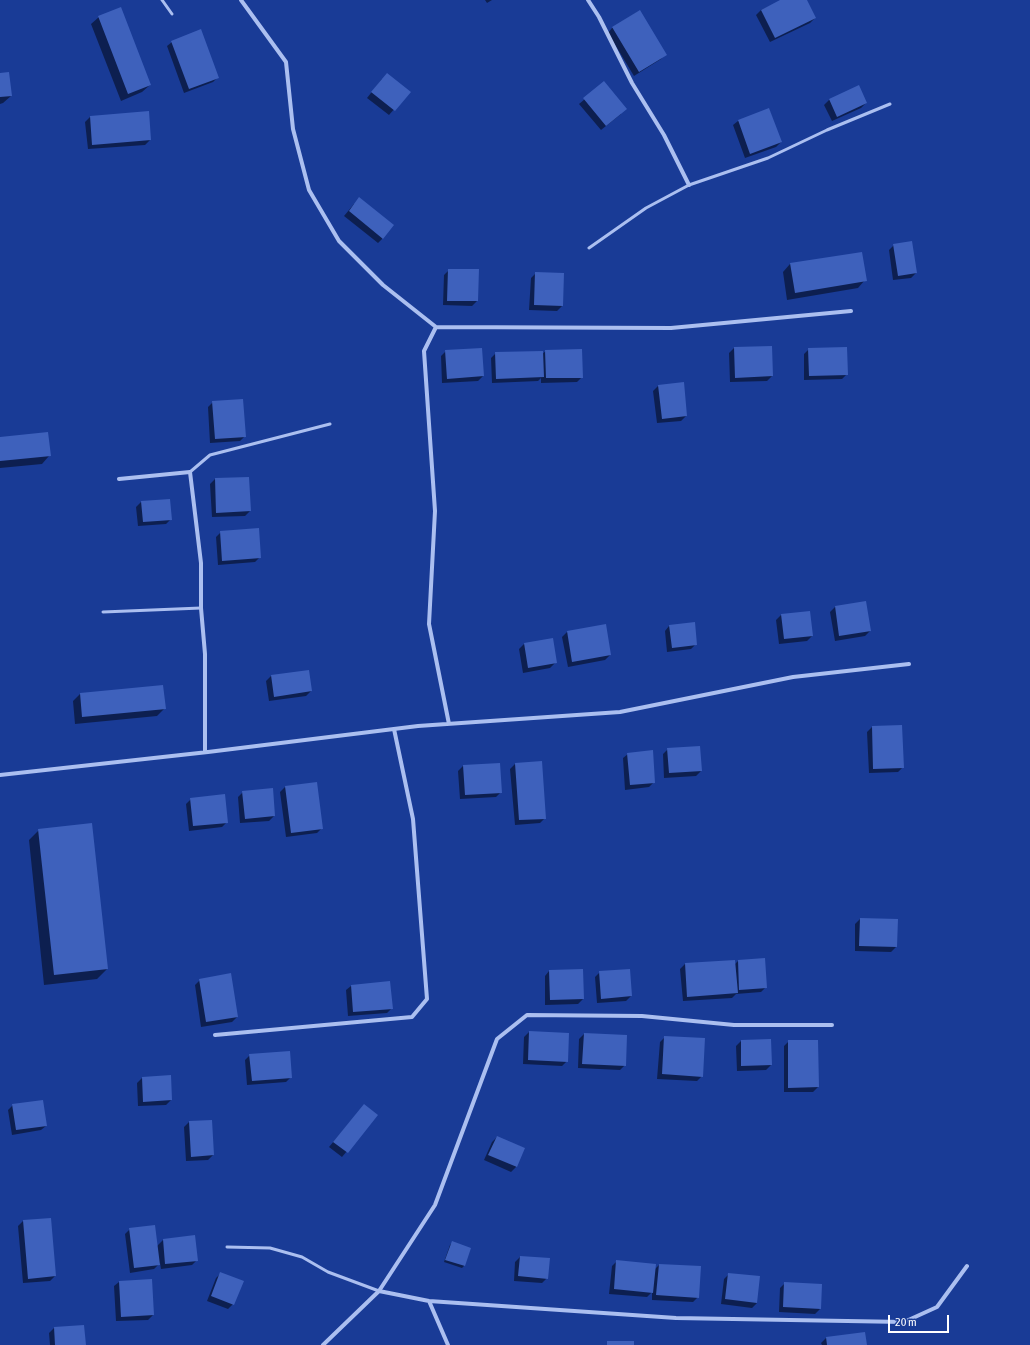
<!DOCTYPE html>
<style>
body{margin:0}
#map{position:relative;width:1030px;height:1345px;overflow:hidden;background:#193b96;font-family:"Asap Condensed",sans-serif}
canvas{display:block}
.scale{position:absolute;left:888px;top:1315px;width:61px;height:18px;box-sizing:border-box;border:2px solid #fff;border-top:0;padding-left:5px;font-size:12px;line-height:14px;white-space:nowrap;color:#fff;-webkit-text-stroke:3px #193b96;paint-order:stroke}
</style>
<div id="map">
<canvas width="1030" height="1345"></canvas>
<div class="scale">20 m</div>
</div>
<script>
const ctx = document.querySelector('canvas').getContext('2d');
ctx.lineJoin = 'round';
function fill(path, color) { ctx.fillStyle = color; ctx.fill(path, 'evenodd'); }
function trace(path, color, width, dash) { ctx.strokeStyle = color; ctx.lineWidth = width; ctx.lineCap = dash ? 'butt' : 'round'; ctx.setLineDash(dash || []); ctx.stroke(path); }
const shadow = new Path2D(`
 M 485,0 L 492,0 L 487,3 Z
 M 782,0 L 806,0 L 815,18 L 810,23 L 770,42 L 756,15 L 761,10 Z
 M 639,11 L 665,54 L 661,59 L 634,76 L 608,33 L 612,28 Z
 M 99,17 L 150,85 L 142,92 L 121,101 L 91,24 Z
 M 172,42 L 218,77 L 213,82 L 184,93 L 167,46 Z
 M 0,74 L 11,96 L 3,103 L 0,104 Z
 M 382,79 L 409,92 L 389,115 L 367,98 Z
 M 604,83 L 621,114 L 601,130 L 579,104 Z
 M 858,87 L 866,103 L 861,108 L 832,121 L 824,105 L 829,100 Z
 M 769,109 L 781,142 L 776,147 L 745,158 L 733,125 L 738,121 Z
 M 90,117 L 150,140 L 145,145 L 88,149 L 85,122 Z
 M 354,204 L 383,238 L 378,243 L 344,216 Z
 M 894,245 L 916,273 L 911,278 L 893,280 L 889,250 Z
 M 861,253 L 865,280 L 858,288 L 787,300 L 783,272 L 790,264 Z
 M 449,270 L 477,301 L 472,306 L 443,305 L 444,275 Z
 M 536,273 L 562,306 L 557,311 L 529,310 L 531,278 Z
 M 771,347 L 772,376 L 767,381 L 730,382 L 729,353 L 734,348 Z
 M 809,349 L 847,374 L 842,379 L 804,380 L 804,354 Z
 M 446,351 L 483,376 L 478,381 L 442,383 L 441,356 Z
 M 546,351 L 582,377 L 577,382 L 541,383 L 541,378 L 538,381 L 492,383 L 491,358 L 496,353 L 542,354 Z
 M 658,386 L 686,416 L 681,421 L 657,423 L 653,391 Z
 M 213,402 L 245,436 L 240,441 L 210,443 L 208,407 Z
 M 0,438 L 49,456 L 42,464 L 0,468 Z
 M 215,479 L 250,511 L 245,516 L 212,517 L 210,484 Z
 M 141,502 L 171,519 L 166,524 L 138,526 L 136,507 Z
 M 221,532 L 260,557 L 255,562 L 218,565 L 216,537 Z
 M 865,602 L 870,631 L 865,636 L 835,641 L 830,612 L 835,607 Z
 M 781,615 L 812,636 L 807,641 L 779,644 L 776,620 Z
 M 669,626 L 696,644 L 691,649 L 667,652 L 665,631 Z
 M 567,632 L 610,655 L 605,660 L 568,667 L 562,637 Z
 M 524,644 L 555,663 L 550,668 L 523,673 L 519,649 Z
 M 271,676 L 311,691 L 306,696 L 269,701 L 266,681 Z
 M 80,694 L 165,708 L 157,716 L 75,724 L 73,701 Z
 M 872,727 L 903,767 L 898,772 L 869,773 L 867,732 Z
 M 668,749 L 701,771 L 696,776 L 664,778 L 663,754 Z
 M 628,754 L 654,782 L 649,787 L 625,790 L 623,758 Z
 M 515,764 L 545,818 L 540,823 L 515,825 L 510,769 Z
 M 463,766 L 501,792 L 496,797 L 460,799 L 458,771 Z
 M 285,787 L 322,828 L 317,833 L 286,837 L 280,792 Z
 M 243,792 L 274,816 L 269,821 L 240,823 L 238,797 Z
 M 191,799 L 227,822 L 222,827 L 189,831 L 186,804 Z
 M 39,830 L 107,969 L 97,979 L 44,985 L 29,840 Z
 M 860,919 L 896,947 L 891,952 L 855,951 L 855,924 Z
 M 738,961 L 766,987 L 761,992 L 736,994 L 732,998 L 683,1001 L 680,969 L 685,964 L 735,964 Z
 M 549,971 L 583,999 L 578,1004 L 545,1005 L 545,976 Z
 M 600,972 L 631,996 L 626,1001 L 597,1003 L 595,977 Z
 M 200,980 L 237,1017 L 232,1022 L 201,1027 L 195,985 Z
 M 351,986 L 392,1008 L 387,1013 L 348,1016 L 346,990 Z
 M 529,1032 L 567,1061 L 562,1066 L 523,1064 L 524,1037 Z
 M 584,1034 L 625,1065 L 620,1070 L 578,1068 L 579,1039 Z
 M 665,1037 L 702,1076 L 697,1081 L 657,1079 L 660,1042 Z
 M 741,1041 L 771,1065 L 766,1070 L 737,1071 L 736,1046 Z
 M 789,1041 L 818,1087 L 813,1092 L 784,1092 L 784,1046 Z
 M 250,1055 L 291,1077 L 286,1082 L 247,1085 L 245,1060 Z
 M 170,1076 L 171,1100 L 166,1105 L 138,1106 L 137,1083 L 142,1078 Z
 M 13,1105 L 46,1126 L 41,1130 L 12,1135 L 8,1110 Z
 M 364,1105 L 377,1115 L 342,1157 L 329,1147 Z
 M 189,1122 L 213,1155 L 208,1160 L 186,1161 L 184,1127 Z
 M 497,1137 L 524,1148 L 516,1167 L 511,1172 L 484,1160 L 492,1142 Z
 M 23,1221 L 55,1276 L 50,1281 L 23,1283 L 18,1226 Z
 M 130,1229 L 157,1246 L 163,1240 L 197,1260 L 192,1265 L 161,1269 L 160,1263 L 154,1269 L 130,1273 L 125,1234 Z
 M 452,1243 L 470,1249 L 464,1266 L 462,1268 L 444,1262 L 450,1245 Z
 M 520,1257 L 547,1278 L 542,1283 L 514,1281 L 515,1262 Z
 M 617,1261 L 655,1269 L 659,1265 L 700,1267 L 698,1297 L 693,1302 L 652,1300 L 652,1292 L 647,1297 L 609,1294 L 612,1266 Z
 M 221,1273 L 233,1304 L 228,1309 L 207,1301 L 216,1278 Z
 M 729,1274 L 757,1303 L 752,1308 L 721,1304 L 724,1279 Z
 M 119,1282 L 153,1315 L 148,1320 L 116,1321 L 114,1286 Z
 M 785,1283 L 820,1309 L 815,1314 L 779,1312 L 780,1288 Z
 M 83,1326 L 85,1345 L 50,1345 L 49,1333 L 54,1328 Z
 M 826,1338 L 866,1345 L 822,1345 L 821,1343 Z`);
const building = new Path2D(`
 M 780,0 L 807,0 L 816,18 L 775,38 L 761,10 Z
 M 121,7 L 151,85 L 128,94 L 98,16 Z
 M 640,10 L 667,55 L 639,72 L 612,27 Z
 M 201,29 L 219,78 L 189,89 L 171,41 Z
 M 9,72 L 12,96 L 0,97 L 0,73 Z
 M 387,73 L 411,92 L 395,111 L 371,92 Z
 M 604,81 L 627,109 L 606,126 L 583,98 Z
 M 859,85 L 867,103 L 837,117 L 829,99 Z
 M 769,108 L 782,142 L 750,154 L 738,120 Z
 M 149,111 L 151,140 L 92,145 L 90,116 Z
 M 359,197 L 394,225 L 383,239 L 349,211 Z
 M 912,241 L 917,273 L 898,276 L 893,244 Z
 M 862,252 L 867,281 L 795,293 L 790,263 Z
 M 448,269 L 479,269 L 478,301 L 447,301 Z
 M 535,272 L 564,273 L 563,306 L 534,305 Z
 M 772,346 L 773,376 L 735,378 L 734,347 Z
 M 847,347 L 848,375 L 809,376 L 808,348 Z
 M 482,348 L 484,376 L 447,379 L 445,350 Z
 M 582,349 L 583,378 L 546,378 L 545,350 Z
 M 543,351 L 544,377 L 496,379 L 495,352 Z
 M 684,382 L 687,416 L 662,419 L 658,385 Z
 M 243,399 L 246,437 L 215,439 L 212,401 Z
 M 48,432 L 51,456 L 0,461 L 0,437 Z
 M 249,477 L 251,511 L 216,513 L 215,478 Z
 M 170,499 L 172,520 L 143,522 L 141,501 Z
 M 259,528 L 261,558 L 222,561 L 220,531 Z
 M 866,601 L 871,631 L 839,636 L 835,606 Z
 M 810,611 L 813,636 L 784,639 L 781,614 Z
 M 695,622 L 697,645 L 672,648 L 669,625 Z
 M 606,624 L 611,655 L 572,662 L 567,631 Z
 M 553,638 L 557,663 L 528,668 L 524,643 Z
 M 309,670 L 312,691 L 274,697 L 271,675 Z
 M 163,685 L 166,709 L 82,717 L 80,693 Z
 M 902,725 L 904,768 L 873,769 L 872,726 Z
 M 700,746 L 702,771 L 669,773 L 667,748 Z
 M 653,750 L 655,783 L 630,785 L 627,753 Z
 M 542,761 L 546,819 L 519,820 L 515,763 Z
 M 500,763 L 502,793 L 465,795 L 463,765 Z
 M 317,782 L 323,829 L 291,833 L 285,786 Z
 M 273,788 L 275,816 L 245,819 L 242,791 Z
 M 225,794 L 228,823 L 193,826 L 190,798 Z
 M 92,823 L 108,969 L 54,975 L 38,829 Z
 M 860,918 L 898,919 L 897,947 L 859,946 Z
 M 765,958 L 767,988 L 739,990 L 738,960 Z
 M 735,960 L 738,993 L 687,997 L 685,963 Z
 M 583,969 L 584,999 L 550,1000 L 549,970 Z
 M 630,969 L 632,996 L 601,999 L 599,971 Z
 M 231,973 L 238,1017 L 206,1022 L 199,979 Z
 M 390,981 L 393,1009 L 353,1012 L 351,985 Z
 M 529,1031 L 569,1033 L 568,1062 L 528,1060 Z
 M 584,1033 L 627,1035 L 626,1066 L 582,1064 Z
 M 664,1036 L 705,1038 L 703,1077 L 662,1074 Z
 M 771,1039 L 772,1065 L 741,1066 L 741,1040 Z
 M 788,1040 L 818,1040 L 819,1087 L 788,1088 Z
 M 290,1051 L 292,1078 L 252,1081 L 249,1054 Z
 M 171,1075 L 172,1100 L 143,1102 L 142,1077 Z
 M 43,1100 L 47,1126 L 16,1130 L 12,1104 Z
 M 364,1104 L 378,1115 L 348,1153 L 333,1142 Z
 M 212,1120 L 214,1155 L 191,1157 L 189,1121 Z
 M 497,1136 L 525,1148 L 517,1167 L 488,1155 Z
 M 51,1218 L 56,1276 L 28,1279 L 23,1220 Z
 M 155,1225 L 160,1265 L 134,1268 L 129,1228 Z
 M 195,1235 L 198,1261 L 165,1264 L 163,1239 Z
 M 452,1241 L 471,1248 L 465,1266 L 445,1260 Z
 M 520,1256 L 550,1258 L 548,1279 L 518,1276 Z
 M 616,1260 L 656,1264 L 653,1293 L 614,1289 Z
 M 659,1264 L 701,1266 L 699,1298 L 656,1295 Z
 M 220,1272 L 244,1281 L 234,1305 L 211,1296 Z
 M 728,1273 L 760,1276 L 757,1303 L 725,1299 Z
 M 152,1279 L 154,1315 L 121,1317 L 119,1281 Z
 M 784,1282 L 822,1284 L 821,1309 L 783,1307 Z
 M 84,1325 L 86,1345 L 55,1345 L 54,1327 Z
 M 865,1332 L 867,1345 L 827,1345 L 826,1337 Z
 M 607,1341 L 634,1341 L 634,1345 L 607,1345 Z`);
const service = new Path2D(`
 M 162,0 L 172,14
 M 589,248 L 646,208 L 689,185 L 768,158 L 827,130 L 890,104
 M 190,472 L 210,455 L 330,424
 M 103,612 L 201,608
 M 227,1247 L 270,1248 L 302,1257 L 328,1272 L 379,1291`);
const minor = new Path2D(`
 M 241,0 L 286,62 L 293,129 L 309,190 L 339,241 L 383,285 L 436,327
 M 588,0 L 599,17 L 632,83 L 664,135 L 689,185
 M 119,479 L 190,472 L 201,563 L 201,608 L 205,654 L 205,752
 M 449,724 L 429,624 L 435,511 L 424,351 L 436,327 L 671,328 L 851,311
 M 0,775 L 208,752 L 418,726 L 620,712 L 793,677 L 909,664
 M 215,1035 L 412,1017 L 427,999 L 413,819 L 394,729
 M 379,1291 L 429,1301 L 676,1318 L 904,1322 L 937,1307 L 967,1266
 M 429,1301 L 448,1345
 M 323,1345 L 379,1291 L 435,1205 L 497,1039 L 527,1015 L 642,1016 L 734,1025 L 832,1025`);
fill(shadow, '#0007');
fill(building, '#3e61bc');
trace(service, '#abbff0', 3);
trace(minor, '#abbff0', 4);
</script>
